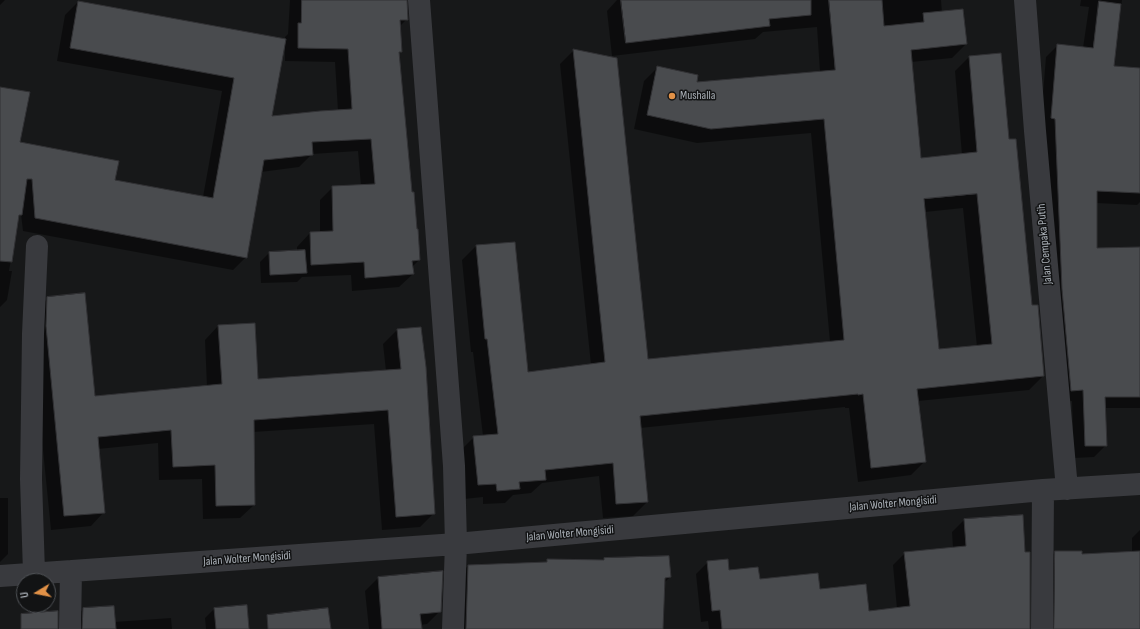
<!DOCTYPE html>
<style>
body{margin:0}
#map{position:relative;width:1140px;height:629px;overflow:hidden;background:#171819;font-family:"Sofia Sans Condensed",sans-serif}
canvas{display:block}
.north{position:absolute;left:16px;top:573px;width:40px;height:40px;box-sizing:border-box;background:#121314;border:1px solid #4f5256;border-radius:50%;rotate:260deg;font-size:11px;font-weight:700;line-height:16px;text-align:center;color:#abb1b8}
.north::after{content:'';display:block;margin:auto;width:14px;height:18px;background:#e19147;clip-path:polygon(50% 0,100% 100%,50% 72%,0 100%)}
</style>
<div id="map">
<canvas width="1140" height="629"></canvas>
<div class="north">U</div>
</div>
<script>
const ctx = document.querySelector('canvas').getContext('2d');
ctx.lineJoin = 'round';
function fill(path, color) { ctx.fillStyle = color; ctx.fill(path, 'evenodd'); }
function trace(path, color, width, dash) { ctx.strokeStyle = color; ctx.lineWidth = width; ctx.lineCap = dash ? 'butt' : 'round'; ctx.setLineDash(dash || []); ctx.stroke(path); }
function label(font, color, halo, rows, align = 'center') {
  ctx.font = font + ' "Sofia Sans Condensed",sans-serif'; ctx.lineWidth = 3; ctx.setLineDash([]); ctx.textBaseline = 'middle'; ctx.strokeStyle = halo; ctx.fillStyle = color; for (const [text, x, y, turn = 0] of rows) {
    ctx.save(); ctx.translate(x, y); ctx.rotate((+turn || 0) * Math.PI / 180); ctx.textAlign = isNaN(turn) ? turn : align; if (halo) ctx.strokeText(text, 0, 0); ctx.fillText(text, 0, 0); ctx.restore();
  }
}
const shadow = new Path2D(`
 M 0,0 L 5,0 L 0,5 Z
 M 290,0 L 406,0 L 407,19 L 399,27 L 401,51 L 398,54 L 411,193 L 419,260 L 412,267 L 413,274 L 399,287 L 352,291 L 351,275 L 302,277 L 297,282 L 261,283 L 260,262 L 269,253 L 297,252 L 297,247 L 310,233 L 320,233 L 320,200 L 333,187 L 361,186 L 358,151 L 312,154 L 299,167 L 261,172 L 246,257 L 233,270 L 23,231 L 21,214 L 18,218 L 9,271 L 12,271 L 7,300 L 0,307 L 0,88 L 19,143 L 114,180 L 203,197 L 222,91 L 57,61 L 65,15 L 78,2 L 285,40 L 285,37 L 288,34 ZM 284,45 L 285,45 L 285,61 L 335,62 L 338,111 L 271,117 Z
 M 617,0 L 941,0 L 942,13 L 966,44 L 952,58 L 911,62 L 920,159 L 962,155 L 955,71 L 969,57 L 1008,140 L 1031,306 L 1043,376 L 1029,390 L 918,401 L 925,461 L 911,475 L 858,482 L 849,408 L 845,408 L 845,407 L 640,428 L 647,502 L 633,516 L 603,518 L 599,476 L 542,483 L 531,493 L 513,495 L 505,503 L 483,504 L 483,497 L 464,499 L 460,451 L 474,437 L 483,436 L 473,352 L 471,352 L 462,260 L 476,246 L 527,373 L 591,365 L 560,64 L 574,50 L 647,361 L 830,342 L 811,133 L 697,143 L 634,129 L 644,81 L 658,67 L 695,83 L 820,72 L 817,27 L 763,32 L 755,39 L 612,56 L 607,11 ZM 963,208 L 977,347 L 938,350 L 925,212 Z
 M 1081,0 L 1122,0 L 1113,66 L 1140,69 L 1140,202 L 1137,205 L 1096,203 L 1096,250 L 1140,248 L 1140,408 L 1104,408 L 1106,445 L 1094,457 L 1074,458 L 1072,401 L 1059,402 L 1040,130 L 1046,57 L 1058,45 L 1083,48 L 1089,7 L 1080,6 Z
 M 48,298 L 94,398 L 207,387 L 205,340 L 218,326 L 257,380 L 386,371 L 383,344 L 397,330 L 434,513 L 420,527 L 382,530 L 374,424 L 253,432 L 254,505 L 240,518 L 203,519 L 202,479 L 159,480 L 158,443 L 98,449 L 104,512 L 91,526 L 51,530 L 32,340 L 34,312 Z
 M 0,498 L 8,498 L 8,554 L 0,562 Z
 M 964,520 L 1029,629 L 709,629 L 708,621 L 701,622 L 696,574 L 708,562 L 728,571 L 759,580 L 819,590 L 868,612 L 897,609 L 893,565 L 905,553 L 953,548 L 952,532 Z
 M 1140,530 L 1140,629 L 1043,629 L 1043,565 L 1055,552 L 1081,555 L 1132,552 L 1132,538 Z
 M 604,559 L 670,577 L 664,583 L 662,629 L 455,629 L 456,577 L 468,566 L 545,563 L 548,560 L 602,561 Z
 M 378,578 L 440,611 L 427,624 L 420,625 L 421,629 L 369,629 L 365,591 Z
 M 83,609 L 114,622 L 171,618 L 172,629 L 74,629 L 74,619 Z
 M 214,609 L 248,629 L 206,629 L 205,618 Z`);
const building = new Path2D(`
 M 302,0 L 407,0 L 408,20 L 400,20 L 402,52 L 399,52 L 412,192 L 414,192 L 417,229 L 418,229 L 420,260 L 412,261 L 414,274 L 365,278 L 364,262 L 311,265 L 310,232 L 333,231 L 332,186 L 375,184 L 371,139 L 312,142 L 313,155 L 264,160 L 247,258 L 35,218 L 32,179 L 27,179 L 22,215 L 19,215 L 12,262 L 0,261 L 0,87 L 30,92 L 20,142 L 119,161 L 115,180 L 213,198 L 234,78 L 70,48 L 78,1 L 286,39 L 272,116 L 320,111 L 352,109 L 348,49 L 298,48 L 298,23 L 301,23 Z
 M 621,0 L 811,0 L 811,15 L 769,19 L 770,26 L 626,43 Z
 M 829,0 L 882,0 L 884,26 L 924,22 L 923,13 L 963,9 L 967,44 L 911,50 L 921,158 L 977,152 L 969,56 L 1001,53 L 1009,139 L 1016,139 L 1032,305 L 1038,305 L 1044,376 L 917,389 L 926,462 L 871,468 L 863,394 L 858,395 L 858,394 L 640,416 L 648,502 L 616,504 L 613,463 L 545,470 L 546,480 L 519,482 L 520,489 L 497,491 L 496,484 L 478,485 L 473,436 L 498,434 L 487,339 L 485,339 L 476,245 L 515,242 L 528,372 L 605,362 L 573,49 L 617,58 L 648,359 L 844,340 L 824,119 L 711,129 L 647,115 L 657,66 L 698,75 L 697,82 L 835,70 ZM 977,194 L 992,344 L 939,349 L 924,199 Z
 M 1099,1 L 1121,4 L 1114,66 L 1140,68 L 1140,193 L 1097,191 L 1097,248 L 1140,247 L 1140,397 L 1105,397 L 1107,446 L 1085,446 L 1083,390 L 1071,391 L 1062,289 L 1055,119 L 1051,118 L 1057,44 L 1093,48 Z
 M 305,250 L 307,273 L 270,275 L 269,252 Z
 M 85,293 L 95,396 L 222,384 L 218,325 L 255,323 L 258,379 L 401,369 L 397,329 L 421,327 L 426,367 L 435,514 L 396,517 L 388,410 L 254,420 L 255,505 L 216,506 L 215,465 L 173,467 L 171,430 L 98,437 L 105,513 L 64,516 L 46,326 L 47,297 Z
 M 1023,515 L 1025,552 L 1030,552 L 1030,629 L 722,629 L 720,610 L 712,611 L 707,561 L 728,559 L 729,570 L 758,567 L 760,579 L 818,573 L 820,589 L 866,584 L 869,611 L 910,606 L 904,552 L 966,546 L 964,519 Z
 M 1055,551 L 1082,551 L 1082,554 L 1140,551 L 1140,629 L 1054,629 Z
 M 669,556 L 671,577 L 665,578 L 663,629 L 466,629 L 468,565 L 547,562 L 547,559 L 604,560 L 604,558 Z
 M 443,571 L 441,612 L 420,614 L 422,629 L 382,629 L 378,577 Z
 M 247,605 L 249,629 L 216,629 L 214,608 Z
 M 114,606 L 116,629 L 82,629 L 83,608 Z
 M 328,608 L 331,629 L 268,629 L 267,615 Z
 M 58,611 L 58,629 L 21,629 L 21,614 Z`);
const minor = new Path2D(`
 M 419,0 L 454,466 L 456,544 L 453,629
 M 1025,0 L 1035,131 L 1067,489
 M 34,573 L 31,479 L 33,334 L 37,246
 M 0,576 L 456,544 L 1043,490 L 1140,484
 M 70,629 L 71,571
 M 1042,629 L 1043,490`);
const markers = [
 [672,96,4,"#e19147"]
];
const poiNames = [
 ["Mushalla",680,96]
];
const streetNames = [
 ["Jalan Cempaka Putih",1045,244,-95],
 ["Jalan Wolter Mongisidi",893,504,-5],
 ["Jalan Wolter Mongisidi",570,534,-5],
 ["Jalan Wolter Mongisidi",247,559,-4]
];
fill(shadow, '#0007');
fill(building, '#494b4e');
trace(building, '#323235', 1);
trace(minor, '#393a3e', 22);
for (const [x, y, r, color] of markers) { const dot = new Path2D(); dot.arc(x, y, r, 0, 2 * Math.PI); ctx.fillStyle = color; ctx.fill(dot); trace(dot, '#121314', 1.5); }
label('12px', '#abb1b8', '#121314', poiNames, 'left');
label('12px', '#abb1b8', '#121314', streetNames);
</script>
